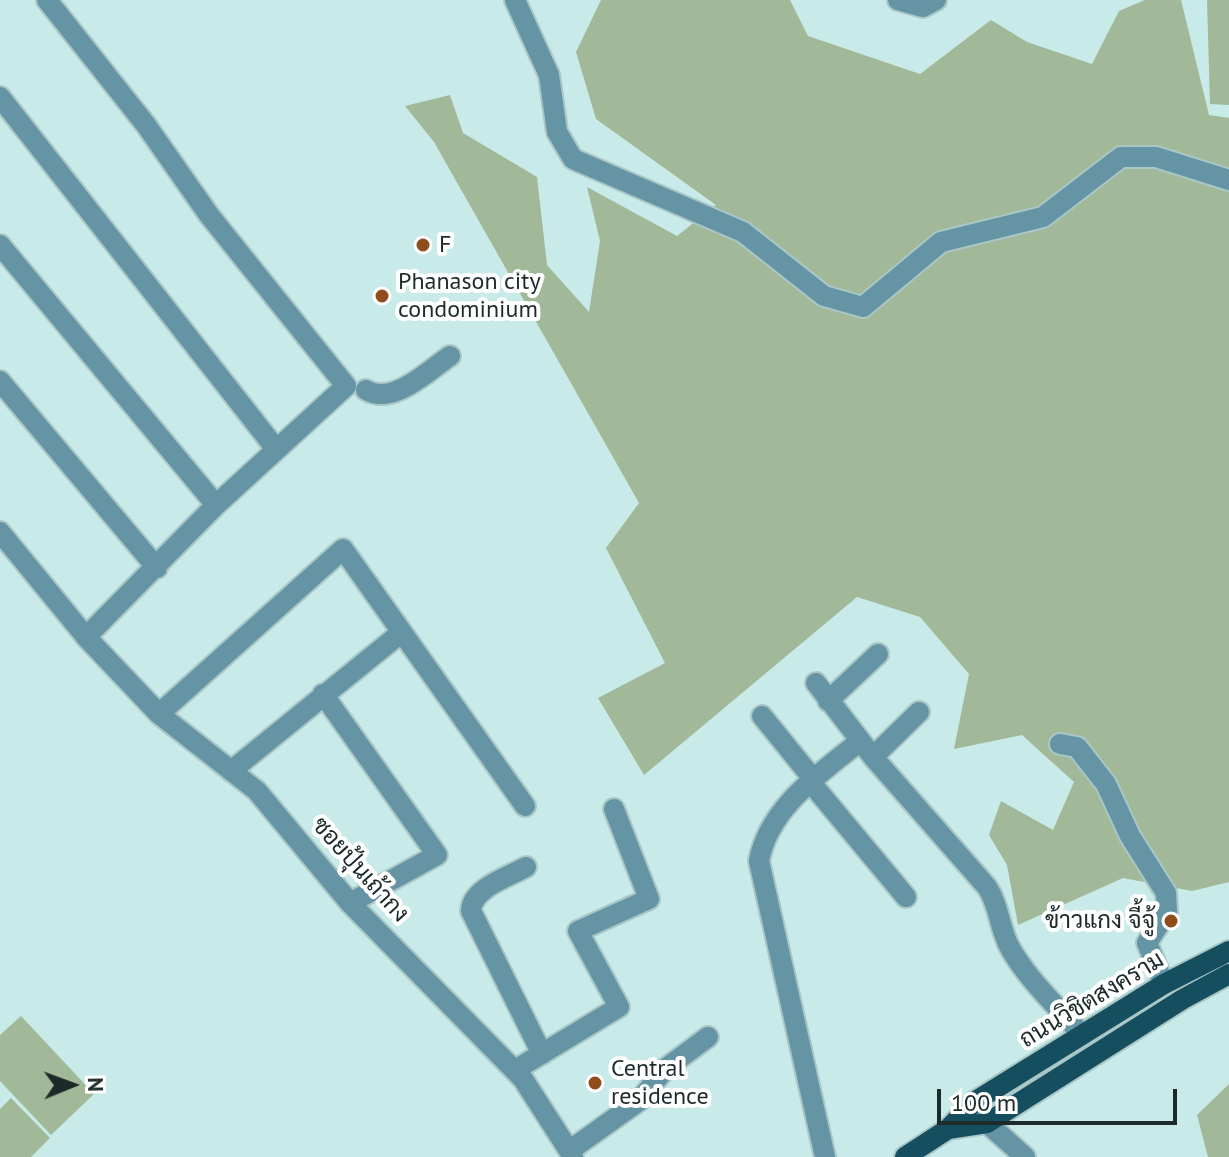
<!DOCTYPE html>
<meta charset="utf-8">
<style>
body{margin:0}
#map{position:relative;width:1229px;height:1157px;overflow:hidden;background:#c8eae8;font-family:"PT Sans",sans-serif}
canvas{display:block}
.north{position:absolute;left:32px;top:1045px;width:80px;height:80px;-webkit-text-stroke:6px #fff;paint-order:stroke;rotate:89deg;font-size:22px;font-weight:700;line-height:32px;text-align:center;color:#1d2a2a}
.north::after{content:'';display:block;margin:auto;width:28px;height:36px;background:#1d2a2a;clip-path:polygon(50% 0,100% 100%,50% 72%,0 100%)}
.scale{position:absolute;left:937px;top:1089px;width:240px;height:36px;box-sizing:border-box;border:4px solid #1d2a2a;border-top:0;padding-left:10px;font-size:24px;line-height:28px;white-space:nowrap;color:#1d2a2a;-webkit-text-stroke:6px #fff;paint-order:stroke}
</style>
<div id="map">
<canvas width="1229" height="1157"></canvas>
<div class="north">N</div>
<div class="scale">100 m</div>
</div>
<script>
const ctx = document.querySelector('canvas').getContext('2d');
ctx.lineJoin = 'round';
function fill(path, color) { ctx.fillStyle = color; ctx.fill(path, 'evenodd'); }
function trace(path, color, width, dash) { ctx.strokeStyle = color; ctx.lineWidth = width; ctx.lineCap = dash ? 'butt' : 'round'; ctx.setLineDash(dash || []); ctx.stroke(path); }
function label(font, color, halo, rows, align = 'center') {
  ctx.font = font + ' "PT Sans",Sarabun,sans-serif'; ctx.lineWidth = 8; ctx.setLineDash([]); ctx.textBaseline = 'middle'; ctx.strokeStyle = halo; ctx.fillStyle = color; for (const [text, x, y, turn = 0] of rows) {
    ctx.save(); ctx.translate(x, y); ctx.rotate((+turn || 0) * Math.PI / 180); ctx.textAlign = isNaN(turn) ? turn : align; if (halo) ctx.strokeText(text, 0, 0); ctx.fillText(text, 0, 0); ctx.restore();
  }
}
const green = new Path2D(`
 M 601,0 L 790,0 L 808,36 L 920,74 L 991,20 L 1027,42 L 1092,64 L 1119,11 L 1145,0 L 1181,0 L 1209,115 L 1229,118 L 1229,882 L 1192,891 L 1123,878 L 1018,925 L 1007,865 L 989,835 L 1001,801 L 1053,830 L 1074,782 L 1022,735 L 954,749 L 969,674 L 920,617 L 857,597 L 644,775 L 598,698 L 665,663 L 606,548 L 639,503 L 434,142 L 405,106 L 450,95 L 463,133 L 537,177 L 547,265 L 589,312 L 600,241 L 587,187 L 677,236 L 716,205 L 596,119 L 576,52 Z
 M 1207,0 L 1229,0 L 1229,105 L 1210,104 Z
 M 21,1016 L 94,1094 L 51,1135 L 0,1081 L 0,1035 Z
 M 1229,1084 L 1229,1157 L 1208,1157 L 1197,1115 Z
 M 11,1098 L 50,1138 L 31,1157 L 0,1157 L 0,1109 Z`);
const minor = new Path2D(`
 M 47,0 L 146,125 L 209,215 L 346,386 L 216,505 L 86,637
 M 515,0 L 549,75 L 557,132 L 573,159 L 743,232 L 824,296 L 863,307 L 941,242 L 1043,217 L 1121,157 L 1156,157 L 1229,180
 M 898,0 L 923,7 L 936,0
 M 0,97 L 276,449
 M 0,245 L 216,505
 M 0,381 L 157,568
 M 366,390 C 393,406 428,371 450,356
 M 0,532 L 86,637 L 159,714 L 257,791 L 350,903 L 523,1079 L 573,1157
 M 816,683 L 873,757 L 987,887 C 999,905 999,926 1009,946 C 1026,978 1058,1007 1082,1035
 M 323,694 L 437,855 L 350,903
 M 828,701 L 878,654
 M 159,714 L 343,549 L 525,806
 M 762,716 L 814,780
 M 1060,744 L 1077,747 L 1106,784 L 1130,836 L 1166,893 L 1167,912 L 1147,943 L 1164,984
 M 873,757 L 919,712
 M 231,771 L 402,632
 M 812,784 L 906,897
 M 526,867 C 508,877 472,888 471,911 L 542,1054
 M 515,1070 L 619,1007 L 578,931 L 649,899 L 614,809
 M 974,1102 L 987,1123 L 1025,1157
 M 569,1151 L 639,1101 L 665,1069 L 708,1037
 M 825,1157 L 759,861 C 769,807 820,774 860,741`);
const major = new Path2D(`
 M 948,1129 L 987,1123 L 1183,999 L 1229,974
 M 905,1157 L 948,1129 L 974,1102 L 1164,984 L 1229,951`);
const markers = [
 [423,245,8,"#8f4d1b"],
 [382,296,8,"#8f4d1b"],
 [1171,921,8,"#8f4d1b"],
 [595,1083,8,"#8f4d1b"]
];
const poiNames = [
 ["F",439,245],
 ["Phanason city",398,282],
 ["condominium",398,310],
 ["ข้าวแกง จี้จู้",1155,921,"right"],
 ["Central",611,1069],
 ["residence",611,1097]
];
const streetNames = [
 ["ซอยปุ้นเถ้ากง",360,870,48],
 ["ถนนวิชิตสงคราม",1092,1000,-31]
];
fill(green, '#a1b998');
trace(minor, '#a9c7c6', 24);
trace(major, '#a9c7c6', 24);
trace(minor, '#6595a5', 20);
trace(major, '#154f5f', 20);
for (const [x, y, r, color] of markers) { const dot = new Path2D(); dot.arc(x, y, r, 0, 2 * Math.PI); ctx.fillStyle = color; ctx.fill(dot); trace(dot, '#fff', 3); }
label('24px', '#1d2a2a', '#fff', poiNames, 'left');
label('24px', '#1d2a2a', '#fff', streetNames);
</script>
